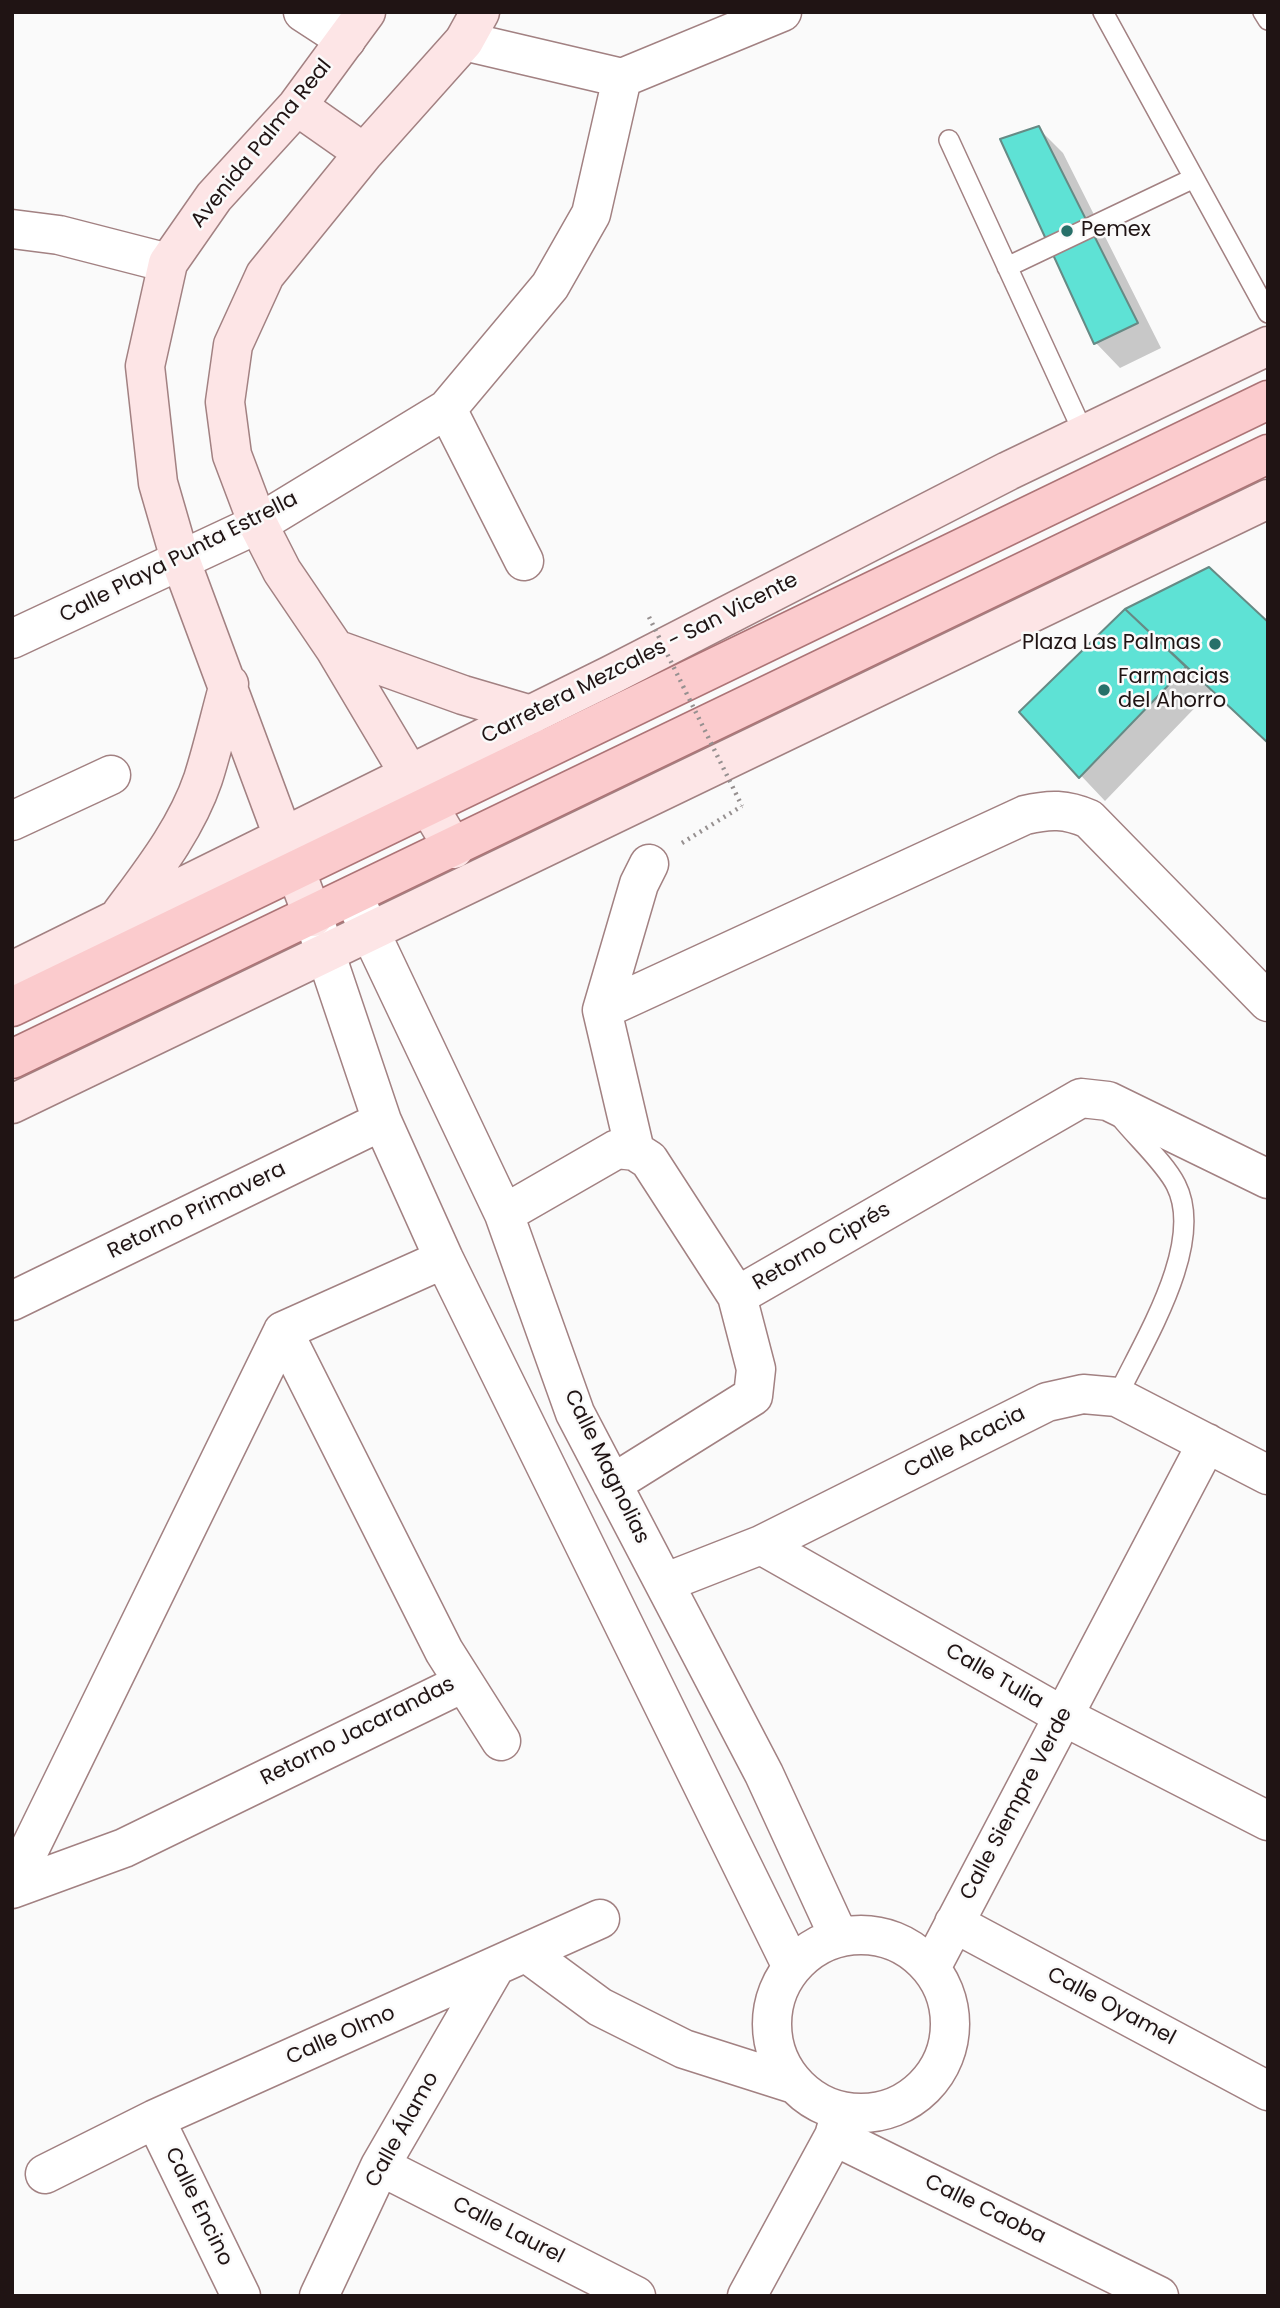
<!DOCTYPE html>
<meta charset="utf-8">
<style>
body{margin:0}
#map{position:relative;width:1280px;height:2308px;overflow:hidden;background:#fafafa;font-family:Poppins,sans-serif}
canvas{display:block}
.frame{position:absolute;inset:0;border:14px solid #201414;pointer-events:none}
</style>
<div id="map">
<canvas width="1280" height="2308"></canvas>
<div class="frame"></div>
</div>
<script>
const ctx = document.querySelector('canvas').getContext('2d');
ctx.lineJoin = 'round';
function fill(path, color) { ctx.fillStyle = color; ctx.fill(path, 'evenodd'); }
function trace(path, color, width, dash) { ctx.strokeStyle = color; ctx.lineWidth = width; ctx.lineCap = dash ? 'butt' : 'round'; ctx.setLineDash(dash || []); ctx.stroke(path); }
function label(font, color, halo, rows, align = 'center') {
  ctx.font = font + ' Poppins,sans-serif'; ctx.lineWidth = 5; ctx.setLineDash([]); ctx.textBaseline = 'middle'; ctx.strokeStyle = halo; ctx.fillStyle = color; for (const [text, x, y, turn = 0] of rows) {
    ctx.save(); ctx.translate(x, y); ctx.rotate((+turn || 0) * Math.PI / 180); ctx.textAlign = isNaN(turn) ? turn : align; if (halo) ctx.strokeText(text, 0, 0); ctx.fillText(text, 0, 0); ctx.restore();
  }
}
const shadow = new Path2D(`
 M 1038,128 L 1063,153 L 1161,348 L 1120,368 L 1096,343 L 1003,140 Z
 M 1209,570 L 1268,625 L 1268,743 L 1212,690 L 1105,801 L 1022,713 L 1127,611 Z`);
const building = new Path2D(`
 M 1039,126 L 1138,323 L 1094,344 L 1000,139 Z
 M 1209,567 L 1268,622 L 1268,743 L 1125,609 Z
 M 1125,609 L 1186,667 L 1079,778 L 1019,712 Z`);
const path = new Path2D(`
 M 682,843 L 742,806`);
const lane = new Path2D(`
 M 1103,12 L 1268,313
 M 1263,12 L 1268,20
 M 949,140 L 1084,434
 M 1007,267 L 1194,178
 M 1117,1397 C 1143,1342 1206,1244 1176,1185 C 1165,1163 1137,1138 1121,1118`);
const street = new Path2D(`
 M 303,12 L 346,40
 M 464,41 L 622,78 L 782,12
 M 12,229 L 59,235 L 168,263
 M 447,409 L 524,561
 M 12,639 L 258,524 L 447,409 L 550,286 L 591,214 L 622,78
 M 12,821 L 111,775
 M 355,900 L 504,1214 L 575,1413 L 764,1774 L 839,1937
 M 315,922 L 382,1121 L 444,1259 L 792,1967
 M 602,1010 L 1025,815 C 1050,809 1066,809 1089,819 L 1268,1002
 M 635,1151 L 602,1010 L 639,884 L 649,864
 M 504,1214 L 617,1149 L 635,1151 L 649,1160 L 737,1296 L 756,1369 L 753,1396 L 612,1484
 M 737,1296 L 1081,1098 L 1108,1101 L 1268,1179
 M 12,1301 L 382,1121
 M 283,1331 L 444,1651 L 501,1741
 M 761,1545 L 1063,1716 L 1268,1821
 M 664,1583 L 761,1545 L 1047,1402 L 1083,1394 L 1117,1397 L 1268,1475
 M 12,1885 L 283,1331 L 444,1259
 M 12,1889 L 124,1848 L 463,1683
 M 954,1923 L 1268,2091
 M772 2024a89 89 0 1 1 178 0a89 89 0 1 1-178 0Z
 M 528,1954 L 600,2007 L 684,2049 L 794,2084
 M 931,1968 L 1207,1443
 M 841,2112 L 834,2136 L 1159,2296
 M 155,2119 L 241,2296
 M 380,2166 L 636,2296
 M 45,2174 L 155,2119 L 600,1919
 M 319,2296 L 380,2166 L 494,1969
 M 747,2296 L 834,2136`);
const secondary = new Path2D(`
 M 297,106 L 364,153
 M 335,649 L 463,695 L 531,715
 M 454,849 L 335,649 L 282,571 L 258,524 L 232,455 L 225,402 L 233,345 L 265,275 L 364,153 L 464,41 L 480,12
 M 121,914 C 152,872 186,829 203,779 C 213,748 220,716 229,684
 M 313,917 L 180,559 L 158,483 L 145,366 L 168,263 L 214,197 L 297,106 L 366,12
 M 12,971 L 611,675 L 1008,471 L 1268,346
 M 12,1104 L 1268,499`);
const primary = new Path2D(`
 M 12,1007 L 1268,400
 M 12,1059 L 1268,454`);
const pathBridge = new Path2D(`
 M 649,617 L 742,806`);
const markers = [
 [1067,231,7,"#277069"],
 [1215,644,7,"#277069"],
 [1104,690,7,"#277069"]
];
const streetNames = [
 ["Avenida Palma Real",262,144,-51],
 ["Calle Playa Punta Estrella",179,558,-27],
 ["Carretera Mezcales - San Vicente",640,659,-27],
 ["Retorno Primavera",197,1211,-26],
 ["Retorno Ciprés",822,1247,-30],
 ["Calle Acacia",965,1443,-27],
 ["Calle Magnolias",606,1467,64],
 ["Calle Tulia",994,1677,30],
 ["Retorno Jacarandas",358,1732,-27],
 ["Calle Siempre Verde",1017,1804,-62],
 ["Calle Oyamel",1111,2007,28],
 ["Calle Olmo",341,2036,-24],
 ["Calle Álamo",403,2130,-61],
 ["Calle Encino",198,2207,64],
 ["Calle Caoba",985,2210,26],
 ["Calle Laurel",508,2231,27]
];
const poiNames = [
 ["Pemex",1081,231],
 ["Plaza Las Palmas",1201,644,"right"],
 ["Farmacias",1118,678],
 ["del Ahorro",1118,702]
];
fill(shadow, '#0003');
fill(building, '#5ee2d5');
trace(building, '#668a85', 2);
trace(lane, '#a28182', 22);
trace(street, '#a28182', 41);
trace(secondary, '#a28182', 41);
trace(primary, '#ac7476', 41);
trace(path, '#969090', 4.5, [2, 5]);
trace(lane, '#fff', 19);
trace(street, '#fff', 38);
trace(secondary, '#fde5e6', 38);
trace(primary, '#fbcbcd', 38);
trace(pathBridge, '#969090', 4.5, [2, 5]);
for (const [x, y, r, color] of markers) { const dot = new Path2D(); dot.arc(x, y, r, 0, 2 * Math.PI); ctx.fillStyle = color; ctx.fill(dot); trace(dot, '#fafafa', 2.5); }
label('21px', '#201414', '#fafafa', streetNames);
label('21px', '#201414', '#fafafa', poiNames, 'left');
</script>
